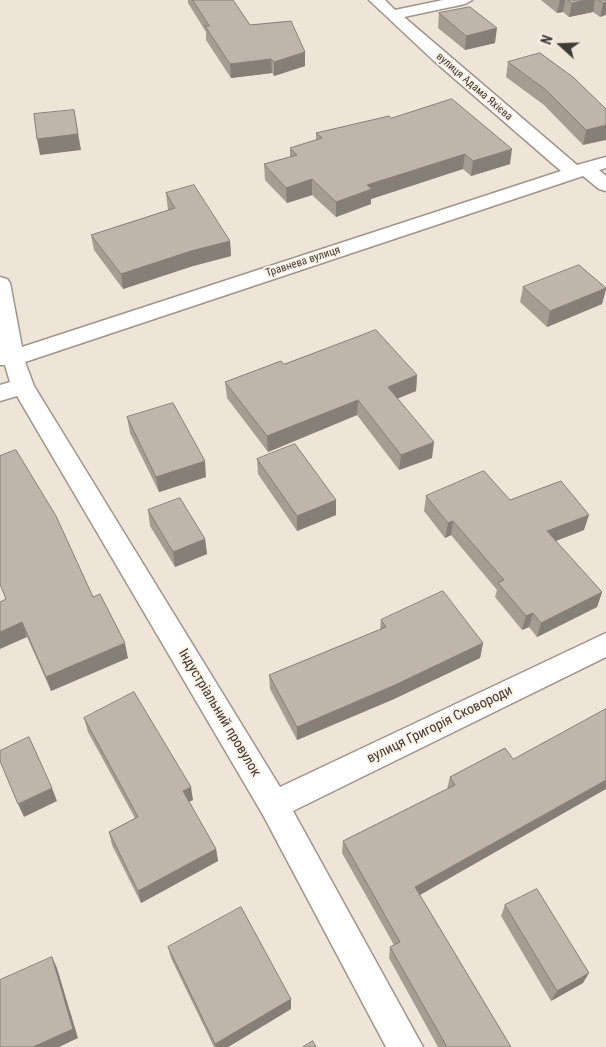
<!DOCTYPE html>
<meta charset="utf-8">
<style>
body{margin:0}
#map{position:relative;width:606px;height:1047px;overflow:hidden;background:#efe4d8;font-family:"Roboto Condensed",sans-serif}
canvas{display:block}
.north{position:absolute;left:536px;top:20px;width:50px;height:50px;-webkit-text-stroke:4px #fcf1e5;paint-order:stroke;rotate:290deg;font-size:14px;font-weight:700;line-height:20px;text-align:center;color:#3e3a35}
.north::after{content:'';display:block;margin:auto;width:18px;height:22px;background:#3e3a35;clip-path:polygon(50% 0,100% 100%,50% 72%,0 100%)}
</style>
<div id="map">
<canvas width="606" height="1047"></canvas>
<div class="north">N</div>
</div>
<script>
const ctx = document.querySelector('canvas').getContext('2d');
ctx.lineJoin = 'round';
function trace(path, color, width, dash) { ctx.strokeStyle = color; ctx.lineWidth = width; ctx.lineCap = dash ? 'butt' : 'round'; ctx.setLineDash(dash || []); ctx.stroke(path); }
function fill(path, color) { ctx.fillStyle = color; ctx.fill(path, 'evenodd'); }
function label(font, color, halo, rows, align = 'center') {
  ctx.font = font + ' "Roboto Condensed",sans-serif'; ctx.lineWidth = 4; ctx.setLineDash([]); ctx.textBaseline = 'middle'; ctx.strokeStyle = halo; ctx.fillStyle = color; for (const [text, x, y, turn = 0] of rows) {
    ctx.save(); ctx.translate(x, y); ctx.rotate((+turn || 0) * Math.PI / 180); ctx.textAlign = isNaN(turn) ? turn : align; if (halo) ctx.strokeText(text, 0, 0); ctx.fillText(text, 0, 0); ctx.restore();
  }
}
const street = new Path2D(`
 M 369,0 L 385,0 L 395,10 L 443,0 L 472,0 L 465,4 L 404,17 L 577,165 L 606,157 L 606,168 L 599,170 L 606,176 L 606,191 L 599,189 L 583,176 L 25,362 L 34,386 L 280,787 L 606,633 L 606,657 L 293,811 L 423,1047 L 386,1047 L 263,815 L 17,396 L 0,401 L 0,385 L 10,382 L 5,365 L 0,365 L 0,277 L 7,279 L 10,283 L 22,347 L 561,171 L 434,61 Z`);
const wall = new Path2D(`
 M 188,0 L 233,0 L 250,25 L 305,66 L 274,76 L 272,73 L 231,78 L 206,40 L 206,32 L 188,3 Z
 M 541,0 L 606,0 L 600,17 L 593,12 L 569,17 L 563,12 L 557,13 Z
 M 439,13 L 495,43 L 465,50 L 438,28 Z
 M 508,62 L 606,109 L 583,145 L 544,105 L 506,77 Z
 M 391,118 L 510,164 L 471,176 L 463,169 L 371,199 L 371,204 L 336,217 L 312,195 L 287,203 L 265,180 L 264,164 L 290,157 L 290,148 L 316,140 L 316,133 Z
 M 166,193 L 230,241 L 231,256 L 193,266 L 123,289 L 94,250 L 91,235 L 168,210 Z
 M 523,287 L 606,287 L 606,290 L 602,304 L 547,327 L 520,302 Z
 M 284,364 L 417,375 L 416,391 L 398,398 L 432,458 L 399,470 L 357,415 L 268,452 L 227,398 L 225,382 Z
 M 127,417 L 206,477 L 159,492 L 130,433 Z
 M 257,459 L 336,500 L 336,515 L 297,531 L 258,474 Z
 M 426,496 L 510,500 L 584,530 L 555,541 L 602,592 L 597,607 L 537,637 L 529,627 L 522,630 L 495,597 L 497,590 L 451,535 L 445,538 L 424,511 Z
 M 148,510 L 205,539 L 207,554 L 175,567 L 150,526 Z
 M 93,597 L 128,658 L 51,691 L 27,637 L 0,602 Z
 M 381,620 L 483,643 L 480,658 L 394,699 L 297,740 L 270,689 L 269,675 L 380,630 Z
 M 84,718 L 193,800 L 189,802 L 216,849 L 218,861 L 141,903 L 112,845 L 109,832 L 135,818 L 88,732 Z
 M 505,748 L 420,895 L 511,1047 L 438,1047 L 389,958 L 390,947 L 394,945 L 342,853 L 343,841 L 447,789 L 450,777 Z
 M 505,905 L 583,983 L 551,1001 L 501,916 Z
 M 168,947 L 291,999 L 291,1009 L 228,1047 L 214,1047 L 171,958 Z`);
const shadedWall = new Path2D(`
 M 560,0 L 565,0 L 563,12 L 557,13 Z
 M 586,0 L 595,0 L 593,12 L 569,17 L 572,3 Z
 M 606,2 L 606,15 L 600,17 L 603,3 Z
 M 497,28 L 495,43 L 465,50 L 466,36 Z
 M 305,52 L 305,66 L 274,76 L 274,62 Z
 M 271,59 L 272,73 L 231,78 L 230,64 Z
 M 74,110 L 81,150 L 40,155 L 37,139 Z
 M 606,125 L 606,140 L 583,145 L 586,130 Z
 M 512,149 L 510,164 L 471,176 L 473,161 Z
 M 465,154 L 463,169 L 371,199 L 371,204 L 336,217 L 336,202 L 367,185 Z
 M 312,179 L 312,195 L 287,203 L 286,188 Z
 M 230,241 L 231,256 L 193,266 L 123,289 L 121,274 L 191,251 Z
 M 606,288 L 602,304 L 547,327 L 550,311 Z
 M 417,375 L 416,391 L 387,403 L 388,387 Z
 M 358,400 L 357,415 L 268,452 L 267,436 Z
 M 434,442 L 432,458 L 399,470 L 401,455 Z
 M 205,461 L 206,477 L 159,492 L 156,477 Z
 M 336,500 L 336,515 L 297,531 L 297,516 Z
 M 589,515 L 584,530 L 543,546 L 547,531 Z
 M 453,521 L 451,535 L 445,538 L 448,523 Z
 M 205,539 L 207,554 L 175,567 L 173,552 Z
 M 602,592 L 597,607 L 537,637 L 541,623 Z
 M 533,613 L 529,627 L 522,630 L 526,616 Z
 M 22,622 L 27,637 L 0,649 L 0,632 Z
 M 125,643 L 128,658 L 51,691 L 46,677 Z
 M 483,643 L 480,658 L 394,699 L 297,740 L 297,727 Z
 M 606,780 L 606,789 L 413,899 L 415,887 Z
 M 191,787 L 193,800 L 186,803 L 183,791 Z
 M 52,788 L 57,801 L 24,817 L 18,804 Z
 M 216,849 L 218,861 L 141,903 L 138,891 Z
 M 52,957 L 57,968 L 78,1038 L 59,1047 L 33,1047 Z
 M 589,973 L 583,983 L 551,1001 L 557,991 Z
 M 291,999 L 291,1009 L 228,1047 L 216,1047 L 215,1044 Z`);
const building = new Path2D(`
 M 193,0 L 233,0 L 250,25 L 291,21 L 305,52 L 274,62 L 271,59 L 230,64 L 205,26 L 209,26 Z
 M 568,0 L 586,0 L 572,3 Z
 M 599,0 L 606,0 L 606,2 L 603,3 Z
 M 470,7 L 497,28 L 466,36 L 439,13 Z
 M 540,53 L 573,77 L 606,109 L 606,125 L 586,130 L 546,90 L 508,62 Z
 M 452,99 L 512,149 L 473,161 L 465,154 L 367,185 L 372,189 L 336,202 L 312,179 L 286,188 L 264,164 L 297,155 L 290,148 L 322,138 L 316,133 L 389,116 L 391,118 Z
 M 74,110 L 78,134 L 37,139 L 34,114 Z
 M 194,185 L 230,241 L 191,251 L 121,274 L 91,235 L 175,208 L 166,193 Z
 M 579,265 L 606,288 L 550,311 L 523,287 Z
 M 376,330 L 417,375 L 388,387 L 434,442 L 401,455 L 358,400 L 267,436 L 225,382 L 281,361 L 284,364 Z
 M 173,403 L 205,461 L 156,477 L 127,417 Z
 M 295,444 L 336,500 L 297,516 L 257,459 Z
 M 16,450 L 56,516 L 93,597 L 100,594 L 125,643 L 46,677 L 22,622 L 0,632 L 0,602 L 6,599 L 0,584 L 0,456 Z
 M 484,471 L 510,500 L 561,481 L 589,515 L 547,531 L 602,592 L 541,623 L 533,613 L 526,616 L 498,583 L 504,580 L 453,521 L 448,523 L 426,496 Z
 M 180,498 L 205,539 L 173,552 L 148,510 Z
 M 443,591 L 483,643 L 395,685 L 297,727 L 269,675 L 386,627 L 381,620 Z
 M 134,692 L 191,787 L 183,791 L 216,849 L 138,891 L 109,832 L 138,817 L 84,718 Z
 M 606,709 L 606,780 L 415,887 L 511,1047 L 447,1047 L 390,947 L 400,942 L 343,841 L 455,785 L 450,777 L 505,748 L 513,759 Z
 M 29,737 L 52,788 L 18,804 L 0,761 L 0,751 Z
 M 537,889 L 589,973 L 557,991 L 505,905 Z
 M 241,907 L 291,999 L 215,1044 L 168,947 Z
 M 52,957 L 73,1029 L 33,1047 L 0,1047 L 0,980 Z
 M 313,1041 L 316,1047 L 303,1047 Z`);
const farStreetnames = [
 ["вулиця Адама Яхієва",474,87,41],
 ["Травнева вулиця",303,262,-18]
];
const streetNames = [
 ["Індустріальний провулок",219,713,59],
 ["вулиця Григорія Сковороди",440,725,-26]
];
trace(street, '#9f958a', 3);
fill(street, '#fff');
fill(wall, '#a59c92');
fill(shadedWall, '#867f77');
fill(building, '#c0b5aa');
trace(building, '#867f77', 1);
label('11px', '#3e3a35', '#fcf1e5', farStreetnames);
label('14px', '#3e3a35', '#fcf1e5', streetNames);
</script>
